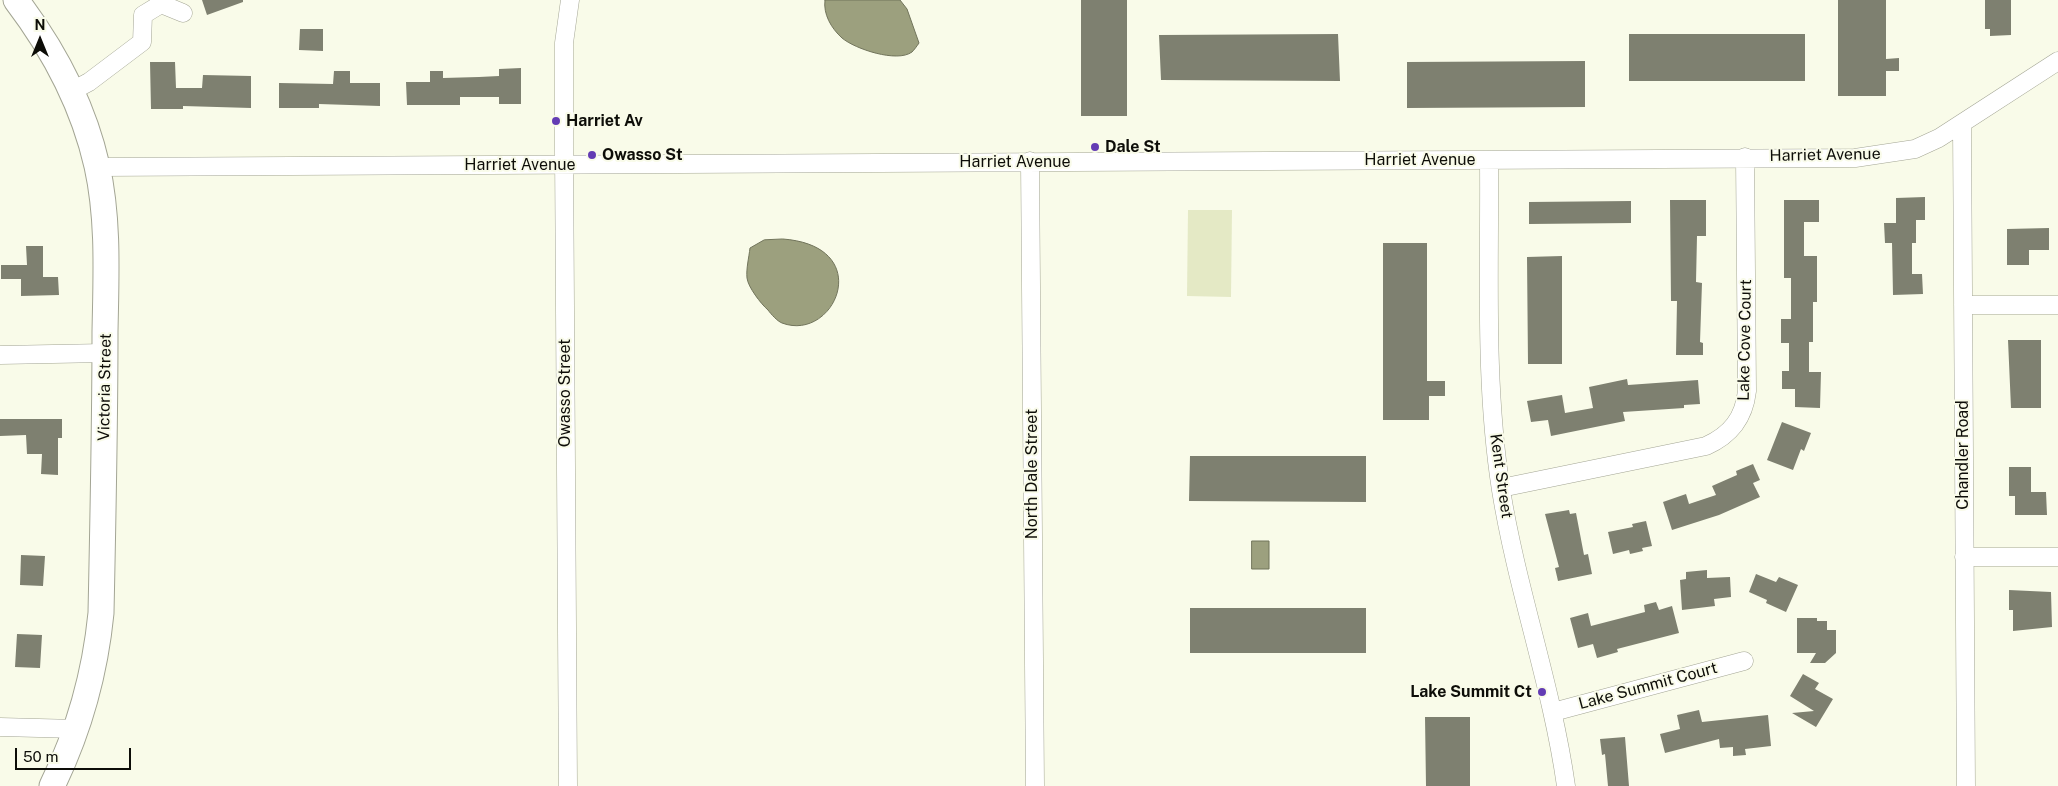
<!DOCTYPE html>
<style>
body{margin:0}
#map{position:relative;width:2058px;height:786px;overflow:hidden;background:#f9fbe9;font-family:"Public Sans",sans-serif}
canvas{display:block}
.north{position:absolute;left:15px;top:15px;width:50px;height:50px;-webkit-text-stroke:4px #f9fbe9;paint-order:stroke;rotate:0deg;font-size:14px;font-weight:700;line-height:20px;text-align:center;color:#0d0d08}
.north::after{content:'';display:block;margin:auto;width:18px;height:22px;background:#0d0d08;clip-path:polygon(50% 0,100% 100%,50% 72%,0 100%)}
.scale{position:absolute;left:15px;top:748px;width:116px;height:22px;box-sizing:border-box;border:2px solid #0d0d08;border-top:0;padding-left:6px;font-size:15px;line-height:18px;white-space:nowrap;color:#0d0d08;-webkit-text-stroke:4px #f9fbe9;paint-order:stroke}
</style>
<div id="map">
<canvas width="2058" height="786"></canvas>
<div class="north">N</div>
<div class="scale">50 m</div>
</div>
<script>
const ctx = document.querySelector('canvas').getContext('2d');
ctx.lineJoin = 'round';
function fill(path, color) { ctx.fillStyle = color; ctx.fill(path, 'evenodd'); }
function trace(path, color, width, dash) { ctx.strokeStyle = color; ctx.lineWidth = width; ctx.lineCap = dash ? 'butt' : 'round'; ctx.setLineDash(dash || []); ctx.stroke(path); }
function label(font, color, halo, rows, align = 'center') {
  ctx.font = font + ' "Public Sans",sans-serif'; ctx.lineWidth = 4; ctx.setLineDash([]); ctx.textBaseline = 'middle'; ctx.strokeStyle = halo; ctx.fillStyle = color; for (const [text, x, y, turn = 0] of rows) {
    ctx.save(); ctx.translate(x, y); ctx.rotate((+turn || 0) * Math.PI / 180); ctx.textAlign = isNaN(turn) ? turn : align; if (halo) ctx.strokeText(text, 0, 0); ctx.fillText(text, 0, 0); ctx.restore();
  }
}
const green = new Path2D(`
 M 1188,210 L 1232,210 L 1231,297 L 1187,296 Z`);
const water = new Path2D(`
 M 825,0 L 900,0 L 907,9 L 919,43 C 917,46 914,50 912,52 C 897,63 855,49 842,38 C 831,28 823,14 825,0 Z
 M 783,239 C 877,246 835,343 782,323 C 777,321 771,314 768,310 C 761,304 748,287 747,278 C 746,269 749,257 750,248 L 764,240 Z
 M 1252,541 L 1269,541 L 1269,569 L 1252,569 Z`);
const building = new Path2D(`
 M 202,0 L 243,0 L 243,2 L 207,15 Z
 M 1081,0 L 1127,0 L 1127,116 L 1081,116 Z
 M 1838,0 L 1886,0 L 1886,59 L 1899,58 L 1899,71 L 1886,71 L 1886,96 L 1838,96 Z
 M 1985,0 L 2011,0 L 2011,35 L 1990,36 L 1990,29 L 1985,29 Z
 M 300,29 L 323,29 L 323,51 L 299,50 Z
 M 1338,34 L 1340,81 L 1161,80 L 1159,35 Z
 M 1629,34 L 1805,34 L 1805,81 L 1629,81 Z
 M 1585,61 L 1585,107 L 1407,108 L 1407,62 Z
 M 150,62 L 175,62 L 176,88 L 202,88 L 203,75 L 251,76 L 251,108 L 183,106 L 183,109 L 151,109 Z
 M 521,68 L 521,104 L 499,104 L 499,97 L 460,97 L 460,105 L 407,105 L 406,82 L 430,82 L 430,71 L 443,71 L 443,78 L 479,77 L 499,76 L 499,69 Z
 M 334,71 L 350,71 L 350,83 L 380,83 L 380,106 L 319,104 L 319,108 L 279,108 L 279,83 L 333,84 Z
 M 1925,197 L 1925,220 L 1916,220 L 1916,243 L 1912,243 L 1912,274 L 1922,274 L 1923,294 L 1893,295 L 1892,243 L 1885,243 L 1884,223 L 1896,223 L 1896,198 Z
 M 1670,200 L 1706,200 L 1706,236 L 1697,236 L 1696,282 L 1702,283 L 1700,342 L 1703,343 L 1703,355 L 1676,355 L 1677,301 L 1671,301 Z
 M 1784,200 L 1819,200 L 1819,222 L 1804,222 L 1804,256 L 1817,256 L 1817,302 L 1813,302 L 1813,342 L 1809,342 L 1809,372 L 1821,372 L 1820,408 L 1795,407 L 1795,389 L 1782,389 L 1782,371 L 1789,371 L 1789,343 L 1781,343 L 1781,319 L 1791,319 L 1791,278 L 1784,278 Z
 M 1631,201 L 1631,223 L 1529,224 L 1529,202 Z
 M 2049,228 L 2049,250 L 2029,250 L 2029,265 L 2007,265 L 2007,229 Z
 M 1383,243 L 1427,243 L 1427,381 L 1445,381 L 1445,396 L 1429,396 L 1429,420 L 1383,420 Z
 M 26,246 L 43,246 L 43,277 L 58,277 L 59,295 L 21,296 L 21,279 L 1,279 L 1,265 L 27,265 Z
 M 1562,256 L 1562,364 L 1528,364 L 1527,257 Z
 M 2008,340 L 2041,340 L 2041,408 L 2011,408 Z
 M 1627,379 L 1628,385 L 1698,380 L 1700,404 L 1684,405 L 1684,408 L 1623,412 L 1625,421 L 1551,436 L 1548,420 L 1531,422 L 1527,401 L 1562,395 L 1565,413 L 1593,408 L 1589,387 Z
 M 0,419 L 62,419 L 62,438 L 58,438 L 58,475 L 41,474 L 42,454 L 27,454 L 26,435 L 0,436 Z
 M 1782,422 L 1811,433 L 1804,451 L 1801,449 L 1793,470 L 1767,460 Z
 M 1190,456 L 1366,456 L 1366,502 L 1189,501 Z
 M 1753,464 L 1760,480 L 1753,483 L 1760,497 L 1719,515 L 1672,530 L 1663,502 L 1686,494 L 1689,504 L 1716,495 L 1712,486 L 1737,475 L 1736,471 Z
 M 2009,467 L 2031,467 L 2031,492 L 2046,492 L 2047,515 L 2015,515 L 2015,496 L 2009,496 Z
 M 1569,510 L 1570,514 L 1576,513 L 1584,555 L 1588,554 L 1592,574 L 1558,581 L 1555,568 L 1559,567 L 1545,514 Z
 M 1646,521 L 1652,546 L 1642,548 L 1643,551 L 1630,554 L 1629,550 L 1613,554 L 1608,532 L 1633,527 L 1632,524 Z
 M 21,555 L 45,556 L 43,586 L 20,585 Z
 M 1707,570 L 1707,578 L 1730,577 L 1731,597 L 1714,599 L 1715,606 L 1682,610 L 1680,580 L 1686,579 L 1686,572 Z
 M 1756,574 L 1776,582 L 1779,577 L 1798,585 L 1786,612 L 1766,603 L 1767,600 L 1749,592 Z
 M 2009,590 L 2051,592 L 2052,627 L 2013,631 L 2013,610 L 2009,610 Z
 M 1656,602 L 1659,610 L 1672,606 L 1679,633 L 1617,649 L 1618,652 L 1597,658 L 1593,644 L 1578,648 L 1570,618 L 1588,613 L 1591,626 L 1645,612 L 1644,605 Z
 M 1190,608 L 1366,608 L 1366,653 L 1190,653 Z
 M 1797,618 L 1817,618 L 1817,621 L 1827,621 L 1827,630 L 1836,630 L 1836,653 L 1825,663 L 1810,663 L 1816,653 L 1797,653 Z
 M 17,634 L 42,635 L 40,668 L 15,667 Z
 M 1803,674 L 1819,683 L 1815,689 L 1833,699 L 1816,727 L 1792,713 L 1814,711 L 1790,696 Z
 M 1699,710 L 1702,722 L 1768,715 L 1771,746 L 1745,749 L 1746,755 L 1733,756 L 1733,747 L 1720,748 L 1719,739 L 1665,753 L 1660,734 L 1680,729 L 1677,715 Z
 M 1425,717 L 1470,717 L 1470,786 L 1426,786 Z
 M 1625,737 L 1629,786 L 1608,786 L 1605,754 L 1602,755 L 1600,739 Z`);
const street = new Path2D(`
 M 72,91 L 89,82 L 142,42 L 143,15 L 161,4 L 183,13
 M 1962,124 L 1966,786
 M 1489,160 C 1490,270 1484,381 1501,490 C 1517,590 1552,686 1566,786
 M 1030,161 L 1035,786
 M 97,167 L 1855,158 L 1915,149 L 1939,138 L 2058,61
 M 1963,305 L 2058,305
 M 0,355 L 105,353
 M 1501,488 L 1706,446 C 1731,435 1744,418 1747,391 L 1745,157
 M 1964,557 L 2058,557
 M 1553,712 L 1744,661
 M 0,727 L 77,729
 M 568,786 L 564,149 L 564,43 L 570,0`);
const secondary = new Path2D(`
 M 16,0 C 54,50 83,104 97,166 C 109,220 106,277 105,332 C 105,426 103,519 101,613 C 95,674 79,731 52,786`);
const markers = [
 [556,121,5,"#633cb4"],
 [1095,147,5,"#633cb4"],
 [592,155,5,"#633cb4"],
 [1542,692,5,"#633cb4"]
];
const poiNames = [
 ["Harriet Av",566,121],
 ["Dale St",1105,147],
 ["Owasso St",602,155],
 ["Lake Summit Ct",1532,692,"right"]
];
const streetNames = [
 ["Harriet Avenue",1825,155,-1],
 ["Harriet Avenue",1420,160],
 ["Harriet Avenue",1015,162],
 ["Harriet Avenue",520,165],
 ["Lake Cove Court",1745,340,-89],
 ["Victoria Street",105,387,-89],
 ["Owasso Street",565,393,-90],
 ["Chandler Road",1963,455,-90],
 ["North Dale Street",1032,474,-90],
 ["Kent Street",1501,476,82],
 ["Lake Summit Court",1648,686,-15]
];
fill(green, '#e4e9c5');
fill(water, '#9ca07e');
trace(water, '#71745b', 1);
fill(building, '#7e8070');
trace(street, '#a3a594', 19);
trace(secondary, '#a3a594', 27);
trace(street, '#fff', 18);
trace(secondary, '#fff', 25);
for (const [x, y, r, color] of markers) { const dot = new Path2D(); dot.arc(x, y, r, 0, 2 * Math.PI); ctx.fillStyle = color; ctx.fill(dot); trace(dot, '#f9fbe9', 2); }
label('bold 16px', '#0d0d08', '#f9fbe9', poiNames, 'left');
label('16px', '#0d0d08', '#f9fbe9', streetNames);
</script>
